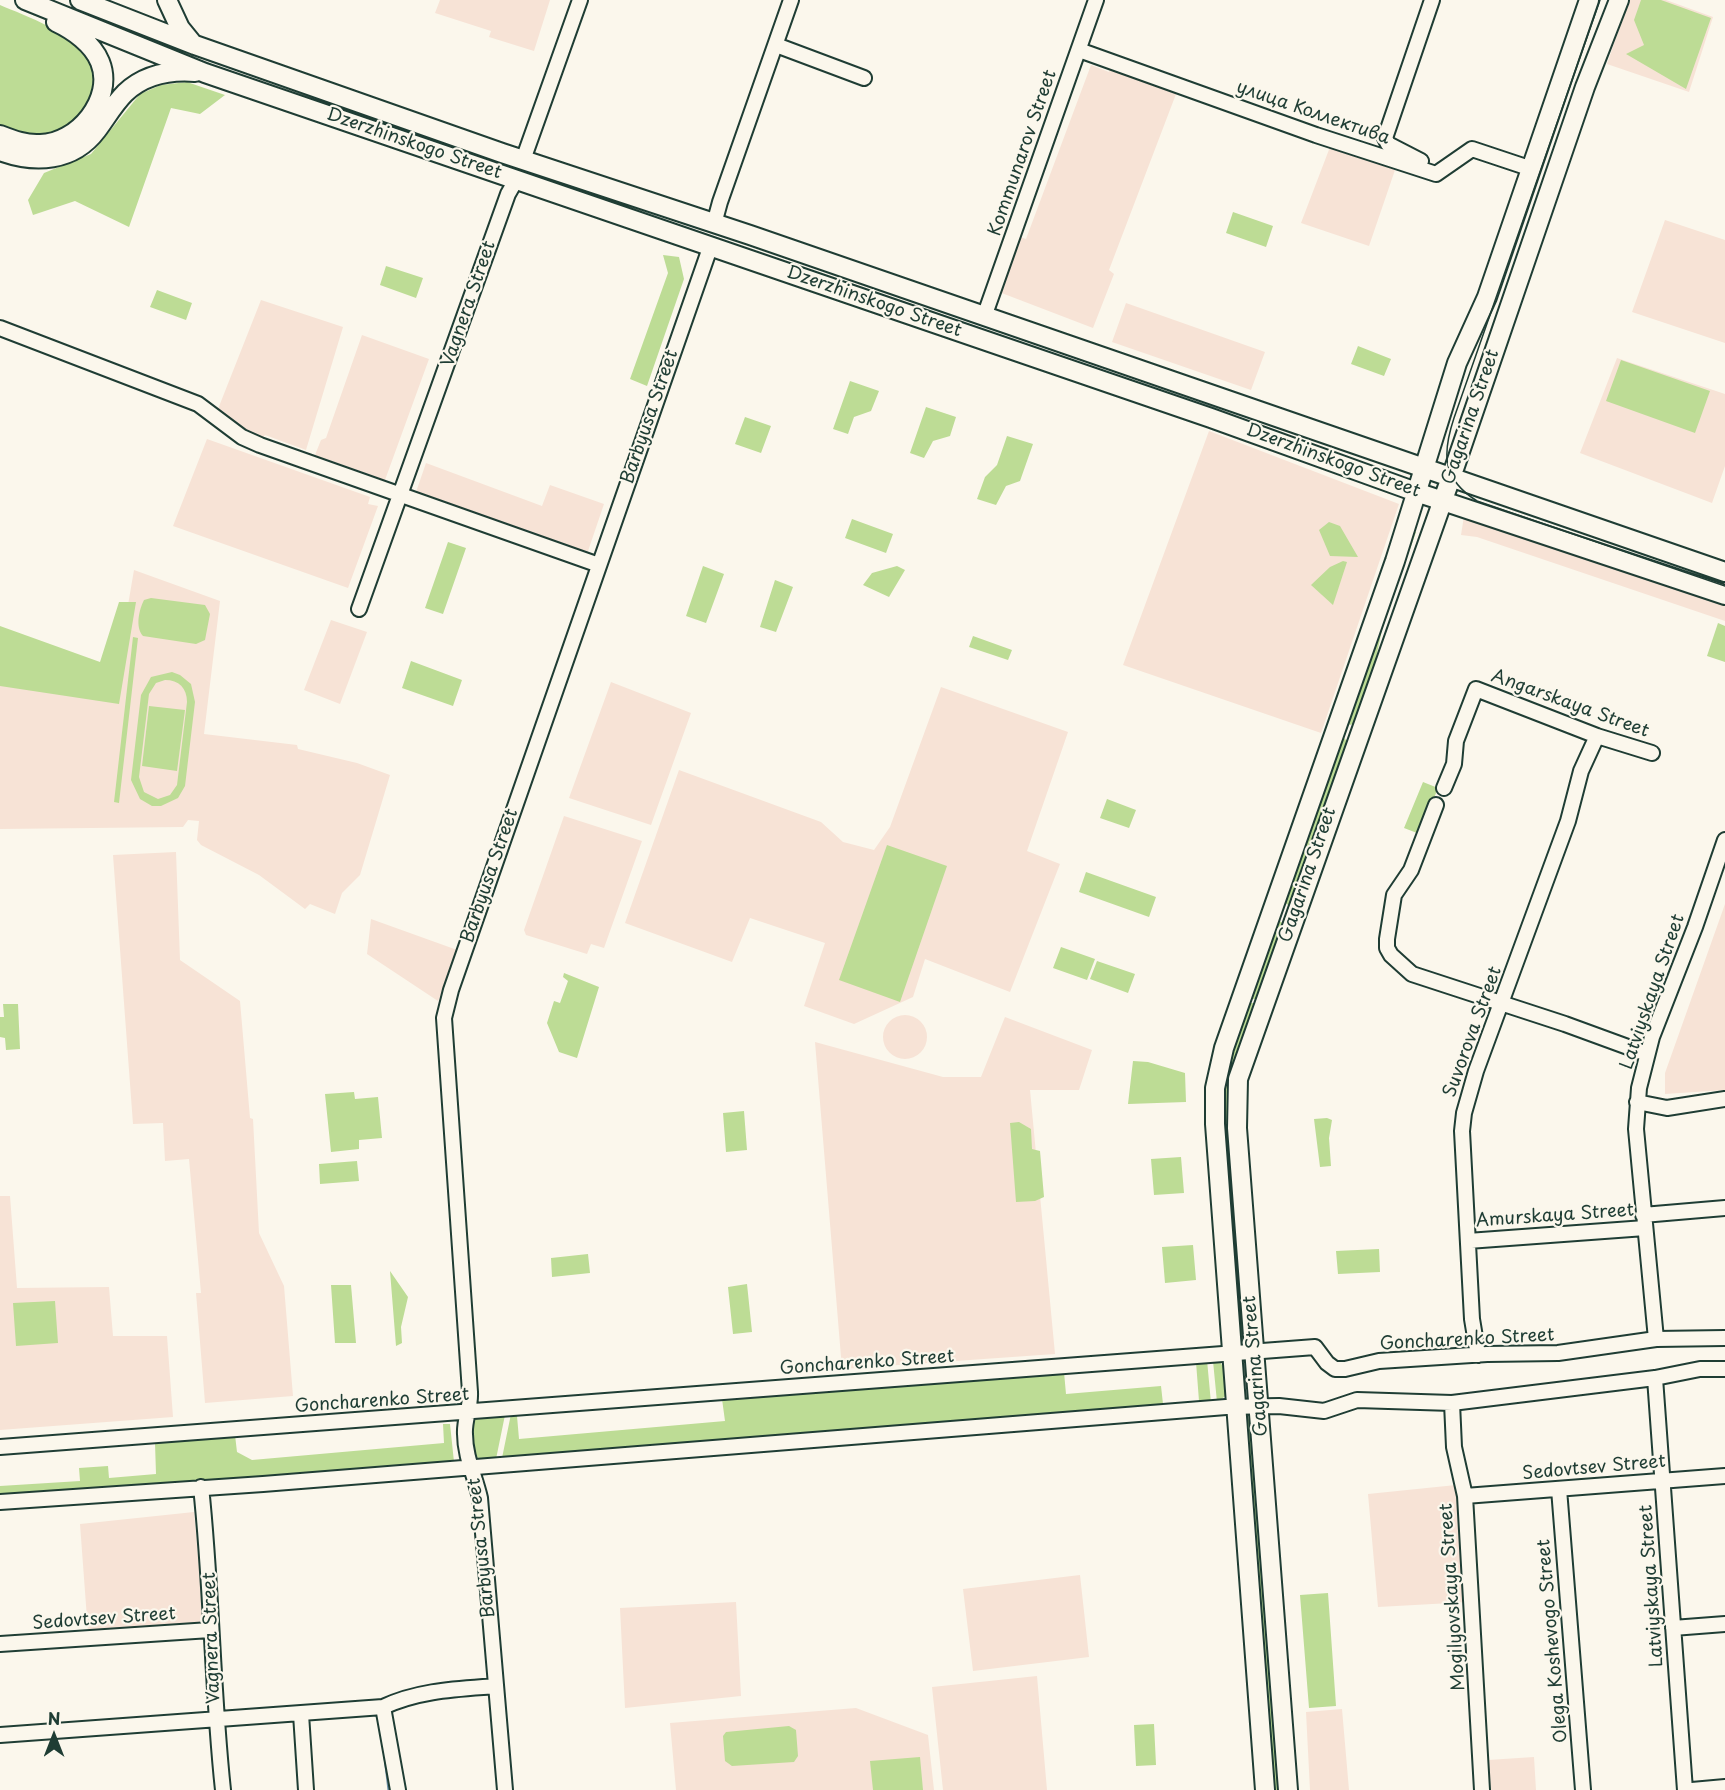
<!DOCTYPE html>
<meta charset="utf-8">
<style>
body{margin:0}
#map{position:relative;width:1725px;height:1790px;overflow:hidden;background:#fbf7ec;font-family:"Playpen Sans",sans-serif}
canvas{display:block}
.north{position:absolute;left:24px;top:1706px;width:60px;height:60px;-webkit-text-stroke:4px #fbf7ec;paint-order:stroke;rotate:0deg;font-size:16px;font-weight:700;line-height:24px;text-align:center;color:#1f3d34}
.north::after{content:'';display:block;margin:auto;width:21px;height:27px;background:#1f3d34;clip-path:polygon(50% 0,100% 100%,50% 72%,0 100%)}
</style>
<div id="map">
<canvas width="1725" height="1790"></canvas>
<div class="north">N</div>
</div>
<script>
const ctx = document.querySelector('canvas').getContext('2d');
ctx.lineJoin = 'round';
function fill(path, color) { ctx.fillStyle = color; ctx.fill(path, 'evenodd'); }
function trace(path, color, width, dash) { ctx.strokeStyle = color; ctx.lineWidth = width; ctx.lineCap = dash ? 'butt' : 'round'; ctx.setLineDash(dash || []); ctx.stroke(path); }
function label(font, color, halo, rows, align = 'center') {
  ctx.font = font + ' "Playpen Sans",sans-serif'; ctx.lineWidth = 4.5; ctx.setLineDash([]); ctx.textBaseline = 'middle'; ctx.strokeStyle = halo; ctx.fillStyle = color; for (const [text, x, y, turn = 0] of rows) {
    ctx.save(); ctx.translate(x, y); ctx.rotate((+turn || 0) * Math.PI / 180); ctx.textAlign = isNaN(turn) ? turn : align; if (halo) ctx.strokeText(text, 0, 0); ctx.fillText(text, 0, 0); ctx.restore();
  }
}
const built = new Path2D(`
 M 440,0 L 550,0 L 534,51 L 489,37 L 491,31 L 435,13 Z
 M 1629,0 L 1666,0 L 1713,17 L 1689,92 L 1607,64 Z
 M 1091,65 L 1109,72 L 1111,68 L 1176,94 L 1109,270 L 1114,274 L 1093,328 L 999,292 L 1020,237 L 1026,239 Z
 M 1330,147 L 1395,170 L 1369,246 L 1301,223 Z
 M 1665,220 L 1725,240 L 1725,343 L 1632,312 Z
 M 261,300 L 343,327 L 306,450 L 265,435 L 262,439 L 240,431 L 218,409 Z
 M 1126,303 L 1265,352 L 1251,390 L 1112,342 Z
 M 362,335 L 429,359 L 385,480 L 315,455 L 321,440 L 326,438 Z
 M 1617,358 L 1725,394 L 1725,466 L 1712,503 L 1580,453 Z
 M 1209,431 L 1399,504 L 1321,733 L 1123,665 Z
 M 207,439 L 370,497 L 368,504 L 378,506 L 348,588 L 173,526 Z
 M 426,463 L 542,506 L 550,485 L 604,504 L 586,557 L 415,495 Z
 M 1464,516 L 1725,602 L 1725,621 L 1477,537 L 1461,535 Z
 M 134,570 L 220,601 L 204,734 L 297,745 L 298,749 L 357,763 L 390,775 L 360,875 L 342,893 L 335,914 L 310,904 L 305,909 L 259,875 L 201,845 L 197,840 L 199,821 L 188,820 L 183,827 L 0,829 L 0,638 L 115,681 Z
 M 331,620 L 367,632 L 340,704 L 304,690 Z
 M 611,682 L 691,713 L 651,825 L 569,798 Z
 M 941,687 L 1068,732 L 1027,851 L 1060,864 L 1010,992 L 925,959 L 913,997 L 854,1024 L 804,1006 L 825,943 L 750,918 L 732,962 L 625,923 L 679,770 L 821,822 L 843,842 L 874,850 L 890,827 Z
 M 564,816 L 642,841 L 604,948 L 591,944 L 587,954 L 526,935 L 524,930 Z
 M 176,852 L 180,960 L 240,1001 L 250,1118 L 253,1119 L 259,1233 L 284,1286 L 293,1396 L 205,1403 L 196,1293 L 201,1293 L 189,1159 L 165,1161 L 163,1123 L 133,1124 L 113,855 Z
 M 1725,904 L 1725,1090 L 1665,1094 L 1665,1073 Z
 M 371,919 L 460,951 L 438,1001 L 367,954 Z
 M883 1037a22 22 0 1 1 44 0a22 22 0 1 1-44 0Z
 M 1005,1017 L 1092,1050 L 1079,1090 L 1030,1090 L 1055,1354 L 842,1369 L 815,1042 L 943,1077 L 981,1077 Z
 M 0,1196 L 10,1196 L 17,1288 L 109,1287 L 113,1336 L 167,1336 L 173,1417 L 0,1430 Z
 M 1456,1485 L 1462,1498 L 1469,1602 L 1378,1607 L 1368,1494 Z
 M 194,1512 L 204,1624 L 88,1632 L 80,1524 Z
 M 1080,1575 L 1089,1657 L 973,1671 L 963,1589 Z
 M 736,1602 L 741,1696 L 625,1708 L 620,1608 Z
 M 1037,1676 L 1047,1790 L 943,1790 L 932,1687 Z
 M 856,1708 L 928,1735 L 934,1790 L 676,1790 L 670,1723 Z
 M 1342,1709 L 1349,1790 L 1310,1790 L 1306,1712 Z
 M 1534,1757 L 1536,1790 L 1488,1790 L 1488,1760 Z`);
const green = new Path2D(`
 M 1641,0 L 1661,0 L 1711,18 L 1686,89 L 1626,54 L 1644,45 L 1634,20 Z
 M 0,5 C 26,16 74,33 90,59 C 102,80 89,120 67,130 C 60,134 48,136 40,137 C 28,138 12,130 0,127 Z
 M 187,82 L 225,95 L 200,114 L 171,108 L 129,227 L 75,201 L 33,215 L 28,200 L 44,173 L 91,154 L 140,94 L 161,85 Z
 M 1233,212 L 1273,226 L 1266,247 L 1226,233 Z
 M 663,255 L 679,257 L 684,279 L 647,386 L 630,379 L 668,273 Z
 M 386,266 L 423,278 L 416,298 L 380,285 Z
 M 157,290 L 192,303 L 186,320 L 150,307 Z
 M 1358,346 L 1391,359 L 1384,376 L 1351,364 Z
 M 1621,360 L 1710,391 L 1695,433 L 1606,401 Z
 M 850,381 L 879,391 L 871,411 L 854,417 L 848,434 L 833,429 Z
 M 926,407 L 956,417 L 950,436 L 933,441 L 924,458 L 910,453 Z
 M 745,417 L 771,426 L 761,453 L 735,444 Z
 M 1007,436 L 1033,444 L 1020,481 L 1006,486 L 996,505 L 977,499 L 985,477 L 997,465 Z
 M 852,519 L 893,534 L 886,553 L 845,538 Z
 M 1329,522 L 1340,526 L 1358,557 L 1330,556 L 1319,530 Z
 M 1413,531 L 1416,532 L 1382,630 L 1373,672 L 1355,723 L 1350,725 L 1346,721 Z
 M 448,542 L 466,548 L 443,614 L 425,608 Z
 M 1343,561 L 1347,562 L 1333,605 L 1311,585 L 1330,567 Z
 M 703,566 L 724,574 L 706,623 L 686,616 Z
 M 897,566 L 905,570 L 889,597 L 863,585 L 872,573 Z
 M 775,580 L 793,587 L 776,632 L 760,627 Z
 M 151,598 L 205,605 L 210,614 L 205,640 L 196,644 L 143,636 C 135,627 139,610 144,600 Z
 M 119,602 L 136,602 L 119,704 L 0,686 L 0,626 L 100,662 Z
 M 1718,623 L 1725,626 L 1725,662 L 1707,656 Z
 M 973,636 L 1012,650 L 1008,660 L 969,647 Z
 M 133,637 L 138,638 L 119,803 L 114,802 Z
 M 411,661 L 462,680 L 453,706 L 402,688 Z
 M 172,672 L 180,675 L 191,684 L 195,702 L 185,786 L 178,798 L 161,806 L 152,806 L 140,799 L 131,780 L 141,695 L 151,677 ZM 165,680 C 179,680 187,688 187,702 L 177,785 L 170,795 L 158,799 L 144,792 L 139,777 L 149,694 L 156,683 Z
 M 149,706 L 185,710 L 177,771 L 142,766 Z
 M 1343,737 L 1348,742 L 1291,903 L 1288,905 L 1283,901 Z
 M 1423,782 L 1438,788 L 1421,831 L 1417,833 L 1404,828 Z
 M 1107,799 L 1136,810 L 1129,828 L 1100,818 Z
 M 887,845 L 947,866 L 900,1002 L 839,980 Z
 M 1086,872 L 1156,897 L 1149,917 L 1079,892 Z
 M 1278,920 L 1284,924 L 1257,999 L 1248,999 Z
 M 1061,947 L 1095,959 L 1087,980 L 1053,968 Z
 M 1097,961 L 1135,974 L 1128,993 L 1090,979 Z
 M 564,973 L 599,987 L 577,1058 L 559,1052 L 547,1023 L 554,1001 L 560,1003 L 568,981 L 563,977 Z
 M 1247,1003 L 1256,1003 L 1234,1066 L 1246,1338 L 1238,1338 L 1221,1112 L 1223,1080 Z
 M 3,1004 L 18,1004 L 20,1049 L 6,1050 L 5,1038 L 0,1037 L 0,1017 L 4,1017 Z
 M 1133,1061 L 1148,1062 L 1185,1073 L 1186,1102 L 1128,1104 Z
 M 354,1092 L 355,1099 L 378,1097 L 382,1138 L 359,1140 L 359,1149 L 331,1152 L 325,1094 Z
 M 744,1111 L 747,1150 L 726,1152 L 723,1113 Z
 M 1327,1118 L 1332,1120 L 1329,1138 L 1331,1166 L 1320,1167 L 1314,1119 Z
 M 1019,1122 L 1031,1129 L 1032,1149 L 1040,1151 L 1044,1197 L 1035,1201 L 1016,1202 L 1010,1123 Z
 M 1181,1157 L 1184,1193 L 1154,1195 L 1151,1159 Z
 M 357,1161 L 359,1181 L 320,1184 L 319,1164 Z
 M 1193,1245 L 1196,1280 L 1165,1283 L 1162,1247 Z
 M 1379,1249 L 1380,1272 L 1338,1274 L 1336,1251 Z
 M 588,1254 L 590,1273 L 552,1277 L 551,1258 Z
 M 390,1271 L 408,1297 L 401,1327 L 402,1343 L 396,1346 Z
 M 747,1284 L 752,1332 L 733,1334 L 728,1287 Z
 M 331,1285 L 351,1285 L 356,1343 L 335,1343 Z
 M 55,1301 L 58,1343 L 16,1346 L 13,1303 Z
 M 1207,1360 L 1211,1403 L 502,1458 L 511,1414 L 574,1409 L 574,1411 L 517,1416 L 519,1439 L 725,1421 L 722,1399 L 585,1410 L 585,1408 L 1064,1372 L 1066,1394 L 1161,1386 L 1163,1404 L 1199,1401 L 1196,1362 Z
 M 1213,1361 L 1219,1361 L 1225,1369 L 1227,1395 L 1217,1402 Z
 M 505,1415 L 496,1459 L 479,1459 L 473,1452 L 472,1422 L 479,1417 Z
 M 1253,1419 L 1281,1790 L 1272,1790 L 1244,1420 Z
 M 443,1424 L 450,1424 L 454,1462 L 0,1496 L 0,1486 L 80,1481 L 79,1468 L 108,1466 L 109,1478 L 156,1474 L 155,1443 L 235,1435 L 237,1452 L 252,1460 L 444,1443 Z
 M 1328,1593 L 1336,1706 L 1309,1708 L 1300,1595 Z
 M 1154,1724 L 1156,1765 L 1136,1766 L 1134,1725 Z
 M 789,1726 L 796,1730 L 798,1756 L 794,1762 L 732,1766 L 725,1761 L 723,1736 L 726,1732 Z
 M 920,1757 L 923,1790 L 873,1790 L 870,1761 Z`);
const stream = new Path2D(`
 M 385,1757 L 389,1790`);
const minor = new Path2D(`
 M 776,45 L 864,78
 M 1079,50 L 1316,135 L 1436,174 L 1472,149 L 1532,169
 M 523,160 L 580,0
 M 1421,161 L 1388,144 L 1385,138 L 1432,0
 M 714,224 L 720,202 L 791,0
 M 984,317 L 1096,0
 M 0,328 L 198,404 L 242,437 L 260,445 L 599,565
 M 359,609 L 508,194 L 516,180
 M 1444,788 L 1454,764 L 1456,741 L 1476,689 L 1597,736 L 1652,753
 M 1436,805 L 1411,870 L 1394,895 L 1387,939 L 1387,948 L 1391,955 L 1412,974 L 1565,1024 L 1647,1054
 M 1637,1102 L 1667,1108 L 1725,1099
 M 1643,1215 L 1725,1208
 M 1468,1241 L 1645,1228
 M 1656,1339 L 1636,1129 L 1639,1088 L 1652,1037 L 1695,927 L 1725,840
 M 1478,1355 L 1472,1319 L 1462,1131 L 1464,1113 L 1476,1071 L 1568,821 L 1581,771 L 1597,736
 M 1655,1378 L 1685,1790
 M 1452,1403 L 1454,1447 L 1465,1496 L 1482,1790
 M 0,1447 L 1315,1347 L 1327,1363 L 1335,1369 L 1345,1369 L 1379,1361 L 1487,1354 L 1558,1353 L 1656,1339 L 1725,1338
 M 201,1487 C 212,1588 212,1689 223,1790
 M 1559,1489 L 1583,1790
 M 1465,1496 L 1725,1476
 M 0,1502 L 263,1484 L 1226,1407 L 1279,1406 L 1324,1411 L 1357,1400 L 1452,1403 L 1655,1378 L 1700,1369 L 1725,1369
 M 1673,1628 L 1725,1624
 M 0,1644 L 210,1630
 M 383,1707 L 398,1790
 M 301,1714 L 306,1790
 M 0,1735 L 383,1707 C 419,1690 458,1689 496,1686
 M 505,1790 L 480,1498 C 475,1476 465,1457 465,1434 C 464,1420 471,1407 470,1392 L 444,1018 L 451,990 L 711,245
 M 1692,1790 L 1725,1787`);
const major = new Path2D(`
 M 25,0 L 205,73 L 1211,418 L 1416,492 L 1725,595
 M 80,0 L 195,45 L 502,153 L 750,235 L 1725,572
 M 167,0 L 180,28 L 193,44
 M 0,135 C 13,140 26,145 40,144 C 77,144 115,99 100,62 C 93,44 73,30 56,22
 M 0,151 C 35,164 73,162 97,130 C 106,118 114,104 125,93 C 144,75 169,70 195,72
 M 1265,1790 L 1215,1124 L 1215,1088 L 1224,1048 L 1395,561 L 1457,363 L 1487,297 L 1589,0
 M 1288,1790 L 1237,1128 L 1238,1079 L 1455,466 L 1585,87 L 1619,0`);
const tram = new Path2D(`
 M 1600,0 L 1454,418 C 1442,454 1442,479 1477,501 L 1725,586`);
const streetNames = [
 ["улица Коллектива",1313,113,19],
 ["Dzerzhinskogo Street",414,144,19],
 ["Kommunarov Street",1023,153,-71],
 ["Dzerzhinskogo Street",874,302,19],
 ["Vagnera Street",469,304,-71],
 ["Barbyusa Street",650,417,-71],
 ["Gagarina Street",1471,417,-71],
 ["Dzerzhinskogo Street",1333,461,20],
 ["Angarskaya Street",1570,704,20],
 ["Gagarina Street",1308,875,-71],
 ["Barbyusa Street",490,876,-71],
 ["Latviyskaya Street",1653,992,-71],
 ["Suvorova Street",1473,1032,-70],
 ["Amurskaya Street",1555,1216,-4],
 ["Goncharenko Street",1467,1340,-3],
 ["Goncharenko Street",867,1363,-4],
 ["Gagarina Street",1256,1366,-95],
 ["Goncharenko Street",382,1401,-4],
 ["Sedovtsev Street",1594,1468,-5],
 ["Barbyusa Street",482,1548,-96],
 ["Latviyskaya Street",1652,1586,-94],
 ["Mogilyovskaya Street",1453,1597,-94],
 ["Sedovtsev Street",104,1619,-4],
 ["Vagnera Street",212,1638,-92],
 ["Olega Koshevogo Street",1553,1641,-95]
];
fill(built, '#f7e3d6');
fill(green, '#bddc95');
trace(stream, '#6b91a9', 3);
trace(minor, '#1f3d34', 18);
trace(major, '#1f3d34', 22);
trace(minor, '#fbf7ec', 14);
trace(major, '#fbf7ec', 18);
trace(tram, '#1f3d34', 1.5);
label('18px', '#1f3d34', '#fbf7ec', streetNames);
</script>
